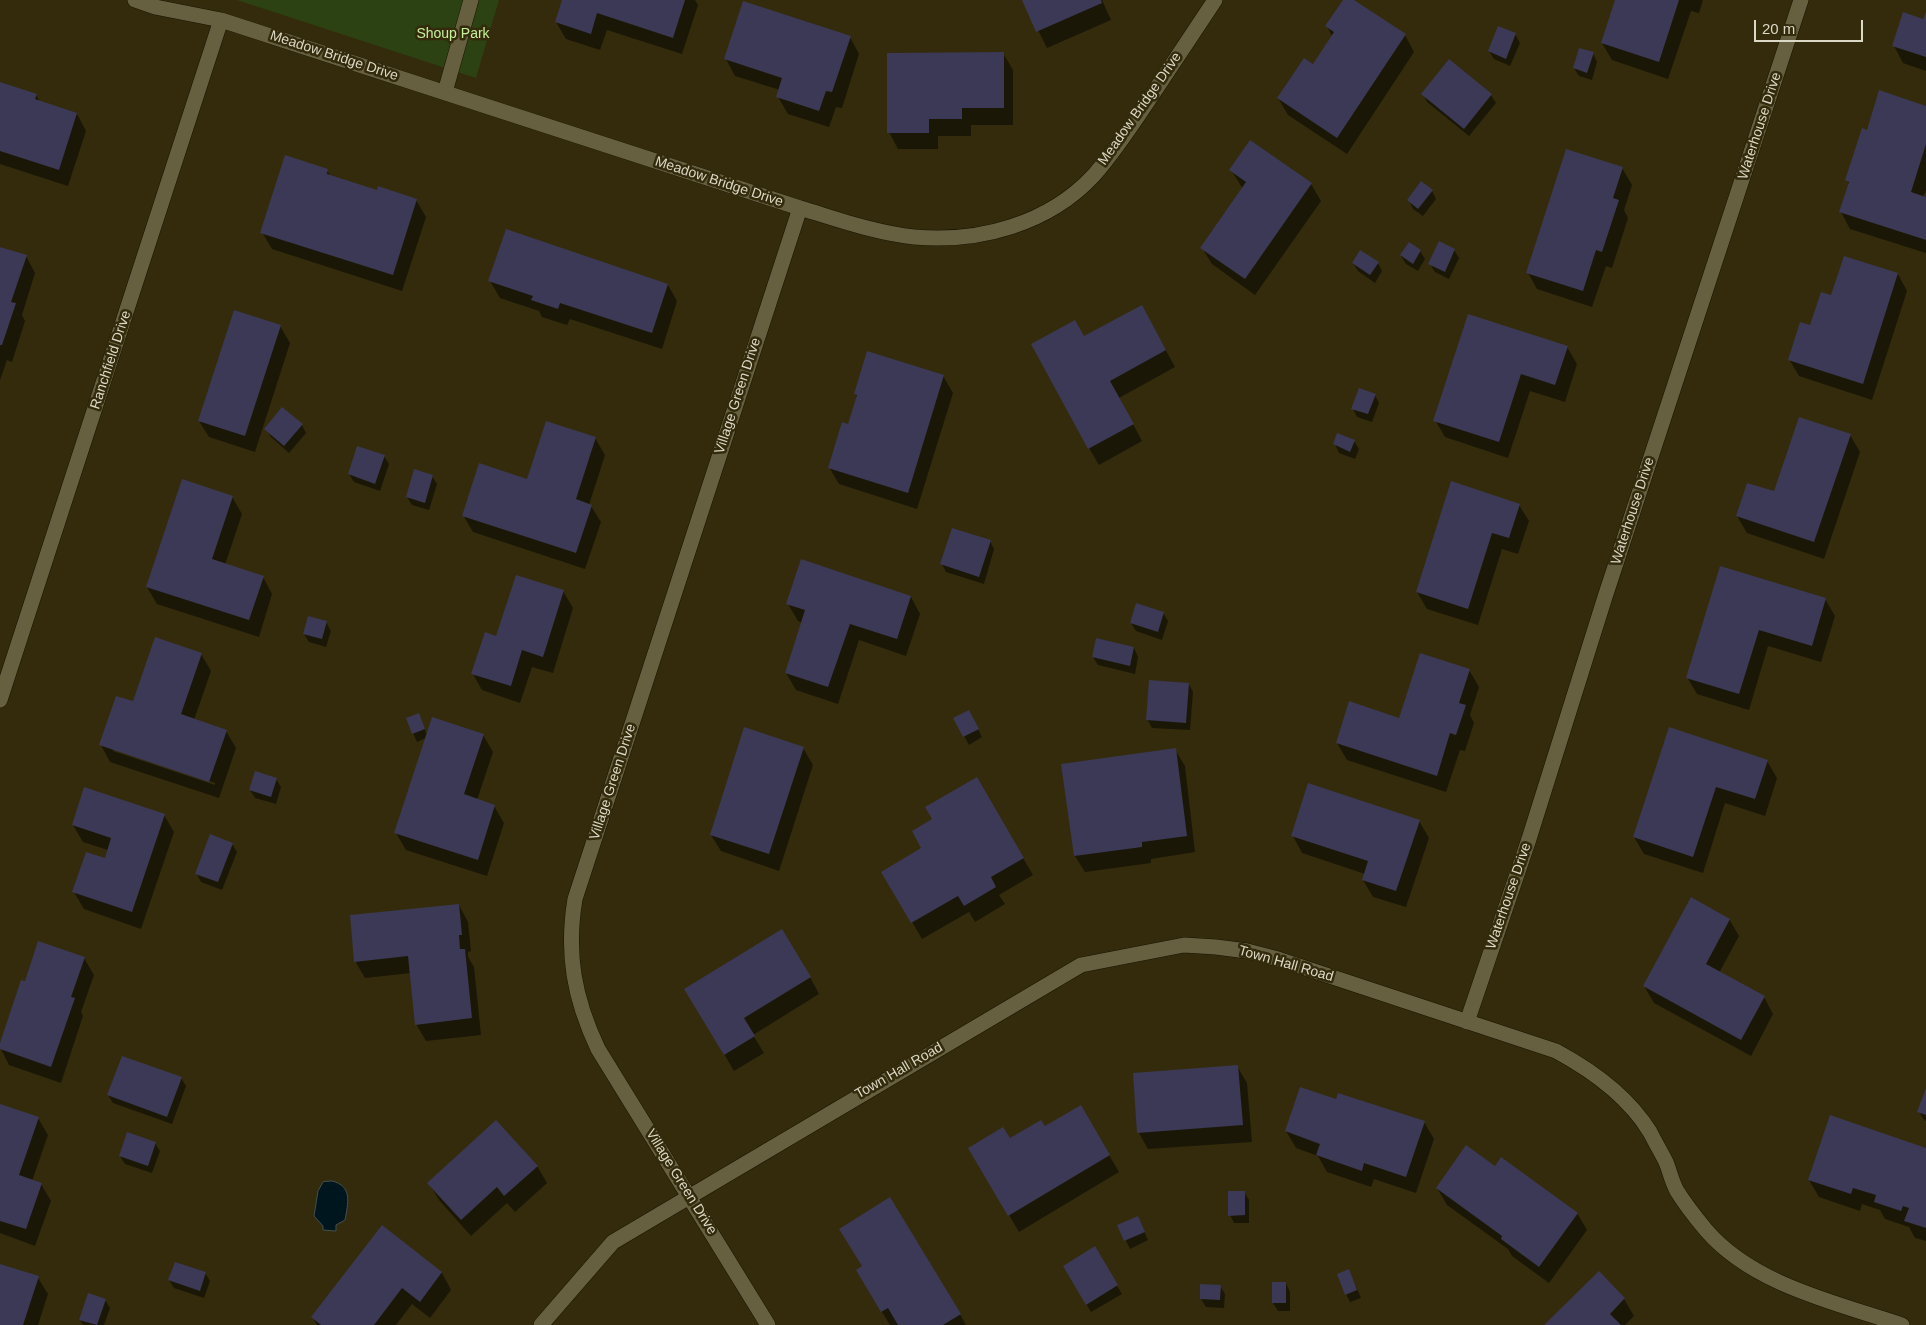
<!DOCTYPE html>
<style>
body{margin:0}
#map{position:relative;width:1926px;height:1325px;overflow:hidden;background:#332b0c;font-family:Arial,sans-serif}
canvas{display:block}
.scale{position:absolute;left:1754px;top:20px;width:109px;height:22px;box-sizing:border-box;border:2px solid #dcd8c6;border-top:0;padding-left:6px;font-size:15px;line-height:18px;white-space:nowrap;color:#dcd8c6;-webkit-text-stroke:4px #332b0c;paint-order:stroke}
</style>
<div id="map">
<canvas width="1926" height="1325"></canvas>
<div class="scale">20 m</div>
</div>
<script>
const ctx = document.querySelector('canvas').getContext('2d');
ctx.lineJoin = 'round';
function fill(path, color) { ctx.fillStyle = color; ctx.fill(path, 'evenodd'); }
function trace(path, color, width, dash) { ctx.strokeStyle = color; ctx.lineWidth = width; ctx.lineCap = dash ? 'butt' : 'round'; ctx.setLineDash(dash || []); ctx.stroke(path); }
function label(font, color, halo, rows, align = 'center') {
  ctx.font = font + ' Arial,sans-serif'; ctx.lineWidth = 5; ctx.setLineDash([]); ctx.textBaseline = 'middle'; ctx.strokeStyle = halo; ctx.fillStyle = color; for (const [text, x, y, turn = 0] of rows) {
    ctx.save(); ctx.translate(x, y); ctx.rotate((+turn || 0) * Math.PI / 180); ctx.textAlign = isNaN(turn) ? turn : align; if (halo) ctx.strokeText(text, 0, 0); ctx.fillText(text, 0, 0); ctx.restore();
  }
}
const green = new Path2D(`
 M 237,0 L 499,0 L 476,78 Z`);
const water = new Path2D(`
 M 332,1181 C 353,1186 348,1203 345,1220 L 336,1225 L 336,1231 L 323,1230 L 323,1226 L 314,1216 L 318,1191 L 323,1182 Z`);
const shadow = new Path2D(`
 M 564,0 L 695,0 L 698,5 L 682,54 L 607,30 L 600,50 L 566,39 L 556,22 Z
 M 1023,0 L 1102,0 L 1111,20 L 1047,48 Z
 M 1344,0 L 1351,0 L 1405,35 L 1414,52 L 1347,154 L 1288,115 L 1278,98 L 1313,66 L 1332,36 L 1327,26 Z
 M 1616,0 L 1703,0 L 1699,13 L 1691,11 L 1668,79 L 1612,60 L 1602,43 Z
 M 1926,15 L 1926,71 L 1903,63 L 1894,46 L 1924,20 Z
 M 1515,34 L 1520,43 L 1510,66 L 1494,59 L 1489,51 Z
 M 850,37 L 859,54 L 842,108 L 836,107 L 829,127 L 788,114 L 778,97 L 780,90 L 735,76 L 726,59 Z
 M 1003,53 L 1013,70 L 1013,125 L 971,125 L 971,136 L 938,136 L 938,149 L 898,149 L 889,132 Z
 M 1593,53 L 1597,62 L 1592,80 L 1579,76 L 1574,68 Z
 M 0,83 L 36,95 L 40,102 L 77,114 L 86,131 L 68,186 L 0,164 Z
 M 1423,94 L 1491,95 L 1496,103 L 1469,136 L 1427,102 Z
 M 1926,107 L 1926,190 L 1923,197 L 1926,198 L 1926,253 L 1850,229 L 1841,212 L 1849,185 L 1847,180 L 1867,131 Z
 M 1622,168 L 1632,185 L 1624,210 L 1628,218 L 1612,268 L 1606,266 L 1592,307 L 1537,289 L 1528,273 Z
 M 327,170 L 331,177 L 377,192 L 416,200 L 426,217 L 402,291 L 272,249 L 262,232 Z
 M 1231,170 L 1311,184 L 1321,201 L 1255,295 L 1212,264 L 1202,248 L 1243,189 Z
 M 1432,191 L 1436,199 L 1423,216 L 1413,209 L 1409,200 Z
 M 1409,244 L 1420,251 L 1425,259 L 1418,271 L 1406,264 L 1401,256 Z
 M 0,248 L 26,256 L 35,273 L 22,315 L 25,321 L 12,362 L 7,360 L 0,380 Z
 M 1454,250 L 1459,258 L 1449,279 L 1435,272 L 1430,264 Z
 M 1353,263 L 1378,263 L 1382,271 L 1375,283 L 1358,271 Z
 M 1898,274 L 1907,291 L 1872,400 L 1799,376 L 1789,359 L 1811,326 Z
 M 490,281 L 668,285 L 677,301 L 662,349 L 570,319 L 567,325 L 542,317 L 539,311 L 500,298 Z
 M 1151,323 L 1175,367 L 1119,398 L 1142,441 L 1099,465 L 1089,448 L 1084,338 Z
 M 280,326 L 290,343 L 255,452 L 209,437 L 199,421 Z
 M 1567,347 L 1577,364 L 1565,402 L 1530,391 L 1508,458 L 1445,437 L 1435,420 Z
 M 943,376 L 953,393 L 917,509 L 839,484 L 829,467 L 849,425 L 857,397 L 855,394 Z
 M 1375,395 L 1379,403 L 1372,422 L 1357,417 L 1353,409 Z
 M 302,425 L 306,433 L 289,453 L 271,437 L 266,429 Z
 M 1850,435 L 1860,452 L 1824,559 L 1747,533 L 1737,516 L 1775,493 Z
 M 595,438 L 605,455 L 589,505 L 591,506 L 601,522 L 585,569 L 473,532 L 463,515 L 528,480 Z
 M 1354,441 L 1359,449 L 1355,459 L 1339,453 L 1335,444 Z
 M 384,456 L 389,464 L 380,491 L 354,482 L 349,474 Z
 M 432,476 L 437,484 L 429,510 L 412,505 L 407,497 Z
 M 232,497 L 242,514 L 225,565 L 263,577 L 272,594 L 259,637 L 157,604 L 147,587 Z
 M 1519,505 L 1529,521 L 1518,554 L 1502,549 L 1478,625 L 1427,609 L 1417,592 Z
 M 990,541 L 994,549 L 984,584 L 946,572 L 942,564 Z
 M 1721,567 L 1825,599 L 1835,616 L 1821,662 L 1768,646 L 1749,710 L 1697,694 L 1687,677 Z
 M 563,591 L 573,608 L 553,673 L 532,667 L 520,703 L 482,690 L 473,674 L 497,638 Z
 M 911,597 L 920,614 L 906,656 L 859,640 L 838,704 L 796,690 L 786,673 L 803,623 L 798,621 L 788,604 Z
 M 1163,613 L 1168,621 L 1162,640 L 1136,631 L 1131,623 Z
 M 326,622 L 331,631 L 326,647 L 309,642 L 304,634 Z
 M 1134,648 L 1138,657 L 1135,674 L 1098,665 L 1093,657 Z
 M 201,654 L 211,671 L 194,720 L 226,731 L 236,748 L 219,798 L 110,762 L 101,745 L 134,703 ZM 113,748 L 215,783 L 215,785 L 113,751 Z
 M 1469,670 L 1479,687 L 1470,715 L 1474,723 L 1465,751 L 1460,750 L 1446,792 L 1347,760 L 1337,743 L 1399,719 Z
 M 1189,684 L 1193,692 L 1190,730 L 1152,728 L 1147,719 Z
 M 419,715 L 427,735 L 483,735 L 493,752 L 477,800 L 494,806 L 504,823 L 487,876 L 406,850 L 396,833 L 426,738 L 417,742 L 413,733 Z
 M 955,719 L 973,719 L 982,737 L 969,745 Z
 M 1670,729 L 1767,761 L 1777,778 L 1765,816 L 1725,803 L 1703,873 L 1644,854 L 1634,837 Z
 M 803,748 L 813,765 L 779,871 L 721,851 L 711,835 Z
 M 1175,750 L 1185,766 L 1195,852 L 1151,859 L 1151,863 L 1085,872 L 1075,856 Z
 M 976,778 L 1033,875 L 999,895 L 1005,904 L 975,922 L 969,912 L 922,939 L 883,872 L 923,849 L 934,820 Z
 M 276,779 L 281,787 L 276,804 L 255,798 L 250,790 Z
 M 164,815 L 174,832 L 141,929 L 84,909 L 74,892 L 105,860 L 108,850 L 83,842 L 73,825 Z
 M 1419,821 L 1429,838 L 1406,907 L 1373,897 L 1363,880 L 1365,874 L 1302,853 L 1293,836 Z
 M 232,844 L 237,852 L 222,890 L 201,882 L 196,873 Z
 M 459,905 L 468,922 L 471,951 L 468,952 L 468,957 L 474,967 L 481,1035 L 426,1041 L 416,1024 L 411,973 L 365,978 L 355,961 Z
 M 1729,919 L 1739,936 L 1719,973 L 1764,997 L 1773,1014 L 1751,1056 L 1654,1003 L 1644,986 Z
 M 84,958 L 94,975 L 81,1012 L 83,1016 L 61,1083 L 9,1065 L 0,1047 L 26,983 Z
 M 810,977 L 819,994 L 753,1035 L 764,1053 L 734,1071 L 696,1006 Z
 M 1237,1066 L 1247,1083 L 1252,1142 L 1148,1149 L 1139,1133 Z
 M 181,1078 L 186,1086 L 172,1124 L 113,1103 L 108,1095 Z
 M 1926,1091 L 1926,1121 L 1924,1120 L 1919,1112 Z
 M 1336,1101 L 1424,1122 L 1434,1139 L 1416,1193 L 1374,1179 L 1371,1187 L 1327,1172 L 1318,1156 L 1296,1148 L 1286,1131 Z
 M 0,1105 L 38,1118 L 48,1135 L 32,1181 L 41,1184 L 51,1201 L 35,1246 L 0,1233 Z
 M 1081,1107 L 1119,1172 L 1019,1232 L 970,1149 L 1010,1140 L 1045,1128 Z
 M 155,1143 L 160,1151 L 152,1173 L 125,1164 L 120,1156 Z
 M 1926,1149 L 1926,1241 L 1915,1238 L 1909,1227 L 1885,1219 L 1880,1210 L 1862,1204 L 1860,1211 L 1819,1197 L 1809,1180 Z
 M 537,1166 L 547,1183 L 515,1212 L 507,1203 L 471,1236 L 439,1200 L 429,1183 Z
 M 1496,1167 L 1577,1213 L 1587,1230 L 1549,1283 L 1512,1256 L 1508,1249 L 1447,1205 L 1437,1188 Z
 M 1244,1192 L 1249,1200 L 1249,1223 L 1234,1223 L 1230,1215 Z
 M 1138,1218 L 1148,1240 L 1130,1249 L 1119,1226 Z
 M 382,1227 L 442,1273 L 451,1290 L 430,1318 L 412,1304 L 396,1325 L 317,1325 L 313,1318 Z
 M 1094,1248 L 1122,1294 L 1091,1312 L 1064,1266 Z
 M 0,1265 L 38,1278 L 48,1294 L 38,1325 L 0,1325 Z
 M 1349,1271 L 1361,1298 L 1350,1302 L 1346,1294 Z
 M 205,1273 L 210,1281 L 204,1298 L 174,1288 L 169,1280 Z
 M 1599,1273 L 1624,1299 L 1634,1316 L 1625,1325 L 1546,1325 Z
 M 1286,1283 L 1290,1292 L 1290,1311 L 1278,1311 L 1273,1303 Z
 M 1201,1285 L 1220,1286 L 1225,1294 L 1224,1308 L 1206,1307 L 1201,1299 Z
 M 867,1287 L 960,1314 L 966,1325 L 890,1325 Z
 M 105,1300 L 110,1308 L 104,1325 L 83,1325 L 80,1320 Z`);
const building = new Path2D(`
 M 562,0 L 685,0 L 673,38 L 597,13 L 591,34 L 555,22 Z
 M 1022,0 L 1101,0 L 1102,3 L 1036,32 Z
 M 1343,0 L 1354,0 L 1406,34 L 1337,138 L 1277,98 L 1304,58 L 1313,64 L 1334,32 L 1325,26 Z
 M 1615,0 L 1679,0 L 1659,62 L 1601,43 Z
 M 743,1 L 851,36 L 832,92 L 826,91 L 819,111 L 776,97 L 782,78 L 724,59 Z
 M 1903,12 L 1923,19 L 1926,12 L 1926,57 L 1892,46 Z
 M 1498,26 L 1516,33 L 1506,59 L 1488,51 Z
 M 1579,48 L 1594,52 L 1587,73 L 1573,68 Z
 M 1004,52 L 1004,108 L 962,108 L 962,119 L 929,119 L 929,133 L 887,133 L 887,53 Z
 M 1449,59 L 1492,94 L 1464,129 L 1421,94 Z
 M 0,82 L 37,94 L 35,99 L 77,113 L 59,170 L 0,151 Z
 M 1879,90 L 1926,106 L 1926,144 L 1911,192 L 1926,197 L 1926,240 L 1839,212 L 1849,182 L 1845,180 L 1862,128 L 1867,130 Z
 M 1250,140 L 1312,183 L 1245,279 L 1200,248 L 1246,182 L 1229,170 Z
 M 1566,149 L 1623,167 L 1613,198 L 1619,200 L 1602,252 L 1596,250 L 1583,291 L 1526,273 Z
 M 285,155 L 328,169 L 327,174 L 377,190 L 378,186 L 417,199 L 393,275 L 260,233 Z
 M 1421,181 L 1433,190 L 1418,209 L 1407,200 Z
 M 506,229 L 668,284 L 652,333 L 560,303 L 558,309 L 531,300 L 533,296 L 488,281 Z
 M 1439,241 L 1455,249 L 1445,272 L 1428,264 Z
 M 1409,242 L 1421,250 L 1413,264 L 1400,255 Z
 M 0,247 L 27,255 L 11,302 L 16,303 L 2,345 L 0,345 Z
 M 1360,250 L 1379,262 L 1370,275 L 1352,263 Z
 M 1844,256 L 1898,273 L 1863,384 L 1788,360 L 1800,322 L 1810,325 L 1821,292 L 1831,295 Z
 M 1142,305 L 1166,350 L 1110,381 L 1134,424 L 1088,449 L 1031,344 L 1075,320 L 1084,336 Z
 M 234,310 L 281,325 L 245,436 L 198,421 Z
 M 1468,314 L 1568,346 L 1555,385 L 1521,374 L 1499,442 L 1433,421 Z
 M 867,351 L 944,375 L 908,493 L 828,468 L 842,422 L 848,424 L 857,395 L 854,394 Z
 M 1359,388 L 1376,394 L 1368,414 L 1351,409 Z
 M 282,407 L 303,424 L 284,446 L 264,429 Z
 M 1799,417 L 1851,434 L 1814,542 L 1736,516 L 1747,483 L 1774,491 Z
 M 546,421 L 596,437 L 576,499 L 592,505 L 576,553 L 462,516 L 479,463 L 527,479 Z
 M 1337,433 L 1355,440 L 1350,452 L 1333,444 Z
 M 357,446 L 385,455 L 375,484 L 348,474 Z
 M 414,469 L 433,475 L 425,503 L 406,497 Z
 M 182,479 L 233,496 L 212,559 L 264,576 L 249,620 L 146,587 Z
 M 1451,481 L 1520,504 L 1509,538 L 1492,533 L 1468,609 L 1416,592 Z
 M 952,528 L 991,540 L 979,577 L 940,564 Z
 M 801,559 L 911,596 L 897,639 L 850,624 L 828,687 L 785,673 L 805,610 L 786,604 Z
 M 1720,566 L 1826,598 L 1812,646 L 1759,630 L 1739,694 L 1686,678 Z
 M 516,575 L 564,590 L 543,657 L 522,650 L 511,686 L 471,674 L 485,632 L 496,636 Z
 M 1136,603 L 1164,612 L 1158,632 L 1130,623 Z
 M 308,616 L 327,621 L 322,639 L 303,634 Z
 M 155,637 L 202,653 L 181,714 L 227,730 L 209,782 L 99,745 L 116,696 L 133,701 Z
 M 1096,638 L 1134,647 L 1130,666 L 1092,657 Z
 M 1420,653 L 1470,669 L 1459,703 L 1466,705 L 1456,735 L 1450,733 L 1437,776 L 1336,743 L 1349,701 L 1399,718 Z
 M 1149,680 L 1189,683 L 1186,723 L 1146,720 Z
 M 969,710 L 979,729 L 963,737 L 953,718 Z
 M 419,713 L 425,729 L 412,734 L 406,718 Z
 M 432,717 L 484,734 L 464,794 L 495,805 L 478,860 L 394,833 Z
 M 744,727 L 804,747 L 769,854 L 710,835 Z
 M 1669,727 L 1768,760 L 1755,799 L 1716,787 L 1693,857 L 1633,837 Z
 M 1176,748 L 1187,836 L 1142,842 L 1142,847 L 1074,856 L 1061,764 Z
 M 255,771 L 277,778 L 271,797 L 249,790 Z
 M 977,777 L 1024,858 L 991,877 L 996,887 L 964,906 L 958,896 L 911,923 L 881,872 L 921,848 L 912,831 L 932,819 L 925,807 Z
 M 1308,783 L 1420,820 L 1396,891 L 1362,880 L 1368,861 L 1291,836 Z
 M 84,787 L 165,814 L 132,912 L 72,892 L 86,852 L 105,858 L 111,838 L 72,825 Z
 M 210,834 L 233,843 L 218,882 L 195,874 Z
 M 1691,897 L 1730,919 L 1706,964 L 1765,996 L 1741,1040 L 1643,986 Z
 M 459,904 L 462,935 L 459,935 L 460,949 L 465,949 L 472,1018 L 415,1025 L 408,956 L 354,962 L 350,915 Z
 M 782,929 L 811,977 L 744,1018 L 755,1036 L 724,1055 L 684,989 Z
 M 38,941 L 85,957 L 71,997 L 75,998 L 51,1067 L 0,1049 L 0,1043 L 21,980 L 25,981 Z
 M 122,1056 L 182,1077 L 167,1117 L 107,1095 Z
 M 1238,1065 L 1243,1125 L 1137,1133 L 1133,1073 Z
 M 1300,1087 L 1336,1099 L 1338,1093 L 1425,1121 L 1406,1177 L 1364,1163 L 1362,1171 L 1316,1155 L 1320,1144 L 1285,1131 Z
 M 1926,1088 L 1926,1115 L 1917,1112 Z
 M 0,1104 L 39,1117 L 19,1175 L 42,1183 L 26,1229 L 0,1221 Z
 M 1081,1105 L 1110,1155 L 1008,1216 L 968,1148 L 1003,1127 L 1010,1138 L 1041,1120 L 1045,1126 Z
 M 1830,1115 L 1926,1148 L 1926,1228 L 1904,1221 L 1909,1208 L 1903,1206 L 1901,1211 L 1874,1202 L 1876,1195 L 1853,1188 L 1851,1194 L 1808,1180 Z
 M 496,1120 L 538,1166 L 504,1196 L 497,1187 L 461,1220 L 427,1183 Z
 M 127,1132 L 156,1142 L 148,1166 L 119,1156 Z
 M 1466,1145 L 1495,1166 L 1501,1157 L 1578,1213 L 1539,1267 L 1501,1239 L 1502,1236 L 1436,1188 Z
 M 1228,1191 L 1245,1191 L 1245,1215 L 1228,1216 Z
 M 890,1197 L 961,1314 L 943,1325 L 898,1325 L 888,1308 L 881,1312 L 856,1270 L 862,1266 L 839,1229 Z
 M 1138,1216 L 1145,1232 L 1124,1241 L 1117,1225 Z
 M 382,1225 L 442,1272 L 420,1302 L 402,1288 L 374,1325 L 321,1325 L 311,1317 Z
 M 1095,1246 L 1118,1285 L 1086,1305 L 1063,1266 Z
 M 175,1262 L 206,1272 L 200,1291 L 168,1280 Z
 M 0,1264 L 39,1276 L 23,1325 L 0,1325 Z
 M 1349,1269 L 1357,1290 L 1345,1295 L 1337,1274 Z
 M 1599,1271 L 1625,1298 L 1610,1314 L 1621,1325 L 1544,1325 Z
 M 1272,1282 L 1286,1282 L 1286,1303 L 1272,1303 Z
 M 1200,1284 L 1221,1285 L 1220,1300 L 1200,1299 Z
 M 88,1293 L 106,1299 L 97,1325 L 79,1320 Z`);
const minor = new Path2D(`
 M 135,0 L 155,7 L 221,20 L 800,208 C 837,219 875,233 914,237 C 979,243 1049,224 1094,175 C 1116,150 1134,122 1152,95 C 1173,63 1194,32 1215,0
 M 445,92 L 471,0
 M 0,700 L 221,20
 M 1467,1022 L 1529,839 L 1605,597 L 1801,0
 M 541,1325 L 613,1242 L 1081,965 L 1184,945 L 1216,947 L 1247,951 L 1278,959 L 1556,1051 C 1593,1071 1628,1096 1650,1132 C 1655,1142 1661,1152 1666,1162 C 1670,1172 1672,1182 1677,1191 C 1685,1204 1696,1218 1706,1230 C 1753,1285 1837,1303 1902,1325
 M 768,1325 L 598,1049 C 574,998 566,954 575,899 L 800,208`);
const parkNames = [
 ["Shoup Park",453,34]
];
const streetNames = [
 ["Meadow Bridge Drive",334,56,18],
 ["Meadow Bridge Drive",1140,109,-55],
 ["Waterhouse Drive",1760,126,-72],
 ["Meadow Bridge Drive",719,182,18],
 ["Ranchfield Drive",111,360,-72],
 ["Village Green Drive",738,396,-72],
 ["Waterhouse Drive",1633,511,-72],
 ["Village Green Drive",613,782,-72],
 ["Waterhouse Drive",1509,896,-71],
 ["Town Hall Road",1286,964,16],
 ["Town Hall Road",899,1071,-30],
 ["Village Green Drive",681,1182,58]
];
fill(green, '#2d4213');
fill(water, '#00161e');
trace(water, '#425050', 1);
fill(shadow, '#0007');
fill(building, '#3b3955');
trace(minor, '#191400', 16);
trace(minor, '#676040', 15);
label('14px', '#c6ef9b', '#332b0c', parkNames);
label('14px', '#dcd8c6', '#332b0c', streetNames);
</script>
